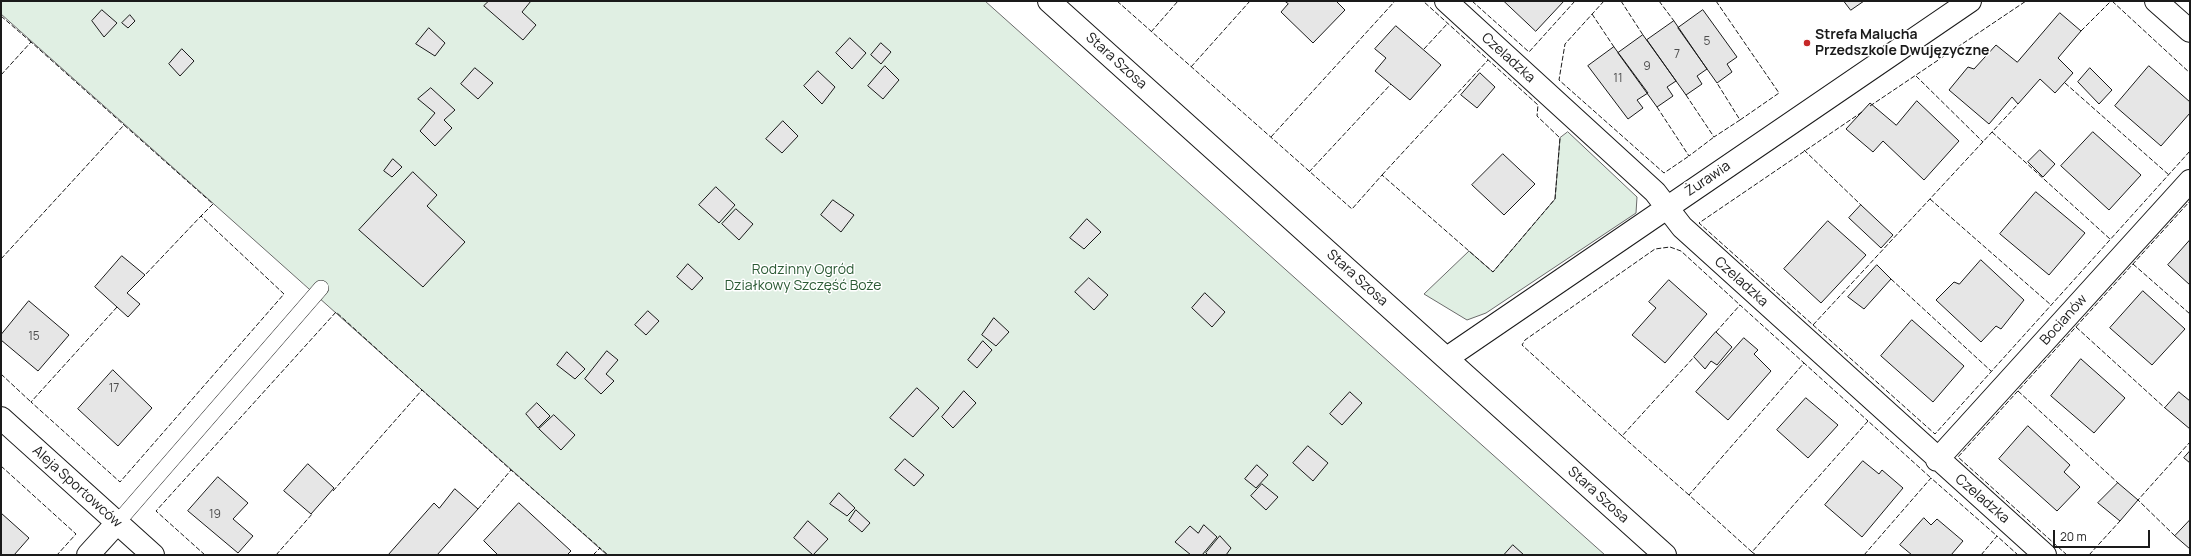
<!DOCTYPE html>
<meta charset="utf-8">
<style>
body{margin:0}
#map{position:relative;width:2191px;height:556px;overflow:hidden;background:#fff;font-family:Manrope,sans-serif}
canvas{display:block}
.frame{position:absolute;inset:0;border:2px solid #1a1a1a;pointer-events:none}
.scale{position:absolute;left:2053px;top:530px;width:97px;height:18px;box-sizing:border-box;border:2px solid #1a1a1a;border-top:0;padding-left:5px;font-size:12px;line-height:14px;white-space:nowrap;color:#1a1a1a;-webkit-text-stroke:3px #fff;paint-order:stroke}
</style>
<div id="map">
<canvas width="2191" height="556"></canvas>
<div class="frame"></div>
<div class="scale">20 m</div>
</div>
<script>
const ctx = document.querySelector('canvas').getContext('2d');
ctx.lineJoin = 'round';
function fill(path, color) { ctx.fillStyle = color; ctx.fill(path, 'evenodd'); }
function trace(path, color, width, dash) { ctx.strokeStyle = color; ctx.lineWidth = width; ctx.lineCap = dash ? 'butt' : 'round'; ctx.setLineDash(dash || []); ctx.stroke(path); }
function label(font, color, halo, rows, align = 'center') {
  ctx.font = font + ' Manrope,sans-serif'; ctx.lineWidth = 3; ctx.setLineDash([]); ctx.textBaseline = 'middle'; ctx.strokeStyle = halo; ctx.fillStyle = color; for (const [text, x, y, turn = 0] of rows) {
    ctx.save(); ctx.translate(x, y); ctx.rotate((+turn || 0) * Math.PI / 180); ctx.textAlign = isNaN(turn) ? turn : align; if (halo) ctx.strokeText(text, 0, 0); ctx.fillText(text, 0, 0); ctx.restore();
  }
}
const green = new Path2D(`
 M 1,1 L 985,1 L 1605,555 L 607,555 L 1,14 Z
 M 1568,132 L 1637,197 L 1636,213 L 1486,313 L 1467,320 L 1424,294 L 1469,251 L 1493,272 L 1555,199 L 1560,138 Z`);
const building = new Path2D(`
 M 489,1 L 531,1 L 522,12 L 536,25 L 523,40 L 484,6 Z
 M 1285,1 L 1336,1 L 1345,10 L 1313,43 L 1281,12 L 1288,4 Z
 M 1504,1 L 1564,1 L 1536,31 Z
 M 1844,1 L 1864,1 L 1851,10 Z
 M 102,10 L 117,23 L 104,37 L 92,21 Z
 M 1703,10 L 1737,57 L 1727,64 L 1732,72 L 1717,83 L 1678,28 Z
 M 2060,13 L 2081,31 L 2058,58 L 2073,73 L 2055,93 L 2040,79 L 2018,104 L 2012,97 L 1989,124 L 1949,90 L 1968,67 L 1974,69 L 1996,45 L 2017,62 Z
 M 130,15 L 135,21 L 128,28 L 122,23 Z
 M 1674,21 L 1707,69 L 1697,76 L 1702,84 L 1686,95 L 1647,40 Z
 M 1396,26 L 1441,65 L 1410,100 L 1375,71 L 1386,58 L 1375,49 Z
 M 429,28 L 445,43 L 435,56 L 416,44 Z
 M 1643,35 L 1676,81 L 1667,87 L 1673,96 L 1657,107 L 1618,53 Z
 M 850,38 L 866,53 L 852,69 L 836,53 Z
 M 881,43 L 891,52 L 881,64 L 871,55 Z
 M 1614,47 L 1648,93 L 1637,100 L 1643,108 L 1628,119 L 1588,66 Z
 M 182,49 L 194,61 L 180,76 L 169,64 Z
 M 885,66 L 899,80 L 883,99 L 868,86 Z
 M 2149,66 L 2190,102 L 2190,113 L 2161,146 L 2115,106 Z
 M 475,68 L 493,83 L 478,99 L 461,84 Z
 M 2090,68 L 2112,90 L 2099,104 L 2078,82 Z
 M 818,71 L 835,87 L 822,104 L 804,86 Z
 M 1480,73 L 1495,87 L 1477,108 L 1461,95 Z
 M 431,88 L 455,110 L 444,120 L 452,128 L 435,146 L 420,131 L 435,113 L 418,99 Z
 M 1917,101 L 1959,141 L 1924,180 L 1883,141 L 1873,152 L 1846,129 L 1870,103 L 1896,125 Z
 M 783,121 L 798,136 L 782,153 L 766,139 Z
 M 2093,132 L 2141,175 L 2109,210 L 2061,166 Z
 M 2040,150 L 2055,164 L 2043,177 L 2028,162 Z
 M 1503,154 L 1535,184 L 1504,215 L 1472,185 Z
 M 393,159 L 402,167 L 392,177 L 384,171 Z
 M 413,172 L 437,195 L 427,206 L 465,242 L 423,287 L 359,230 Z
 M 716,187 L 735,205 L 719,223 L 699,205 Z
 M 2036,192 L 2085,233 L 2049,275 L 2000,234 Z
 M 833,200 L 854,215 L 841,232 L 821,215 Z
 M 1861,205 L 1893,235 L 1881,248 L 1849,218 Z
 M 736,209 L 753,224 L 739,240 L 722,224 Z
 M 1087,219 L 1101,232 L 1084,249 L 1070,238 Z
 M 1828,221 L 1866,255 L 1821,303 L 1784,269 Z
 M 2190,240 L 2190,285 L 2168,265 Z
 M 122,256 L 145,275 L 127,293 L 140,304 L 128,317 L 95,287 Z
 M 1981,260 L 2024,300 L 2001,329 L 1996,326 L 1981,342 L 1936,300 L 1954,282 L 1959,284 Z
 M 688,264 L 703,278 L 692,290 L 677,277 Z
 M 1877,265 L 1891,279 L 1864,309 L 1848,297 Z
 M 1089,278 L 1108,295 L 1094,310 L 1075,292 Z
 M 1669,280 L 1707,314 L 1665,363 L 1632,335 L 1656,308 L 1649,302 Z
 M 2143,291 L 2185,329 L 2152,365 L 2110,328 Z
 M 1205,293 L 1225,312 L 1212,327 L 1192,308 Z
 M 29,301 L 69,335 L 38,371 L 1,340 L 1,335 Z
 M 648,311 L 659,321 L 646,335 L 635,325 Z
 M 994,318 L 1009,332 L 996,346 L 982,335 Z
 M 1912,320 L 1964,366 L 1933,402 L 1881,356 Z
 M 1716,332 L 1732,347 L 1717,365 L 1711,361 L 1705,369 L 1694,357 Z
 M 1744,338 L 1758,350 L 1754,354 L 1771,371 L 1728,420 L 1696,392 Z
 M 983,341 L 992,350 L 977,368 L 968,360 Z
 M 607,351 L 618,360 L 606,374 L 614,381 L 601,394 L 585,379 Z
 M 567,352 L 585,369 L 575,379 L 557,365 Z
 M 2081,359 L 2125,398 L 2094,433 L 2051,396 Z
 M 113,370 L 152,408 L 118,446 L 78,409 Z
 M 917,388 L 939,408 L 913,437 L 890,418 Z
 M 964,391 L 976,403 L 953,428 L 942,417 Z
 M 1350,392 L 1362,403 L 1342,425 L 1330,414 Z
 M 2179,392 L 2190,401 L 2190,429 L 2165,408 Z
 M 1806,398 L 1838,425 L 1808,458 L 1777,430 Z
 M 537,403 L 550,416 L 538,428 L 526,414 Z
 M 554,415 L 575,435 L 561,450 L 539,429 Z
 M 2028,426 L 2070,465 L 2064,472 L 2080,487 L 2057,511 L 1999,459 Z
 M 1308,446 L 1328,463 L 1313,481 L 1293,463 Z
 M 2190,451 L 2190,463 L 2184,458 Z
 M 905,459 L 924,475 L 914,486 L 895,470 Z
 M 1863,461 L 1879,474 L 1882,470 L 1903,488 L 1862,537 L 1825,505 Z
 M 308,464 L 334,488 L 311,514 L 284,491 Z
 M 1257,465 L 1268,475 L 1256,488 L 1245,479 Z
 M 218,477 L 248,503 L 233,519 L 253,536 L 238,553 L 188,511 Z
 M 2118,483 L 2138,500 L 2120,521 L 2098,503 Z
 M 1262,484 L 1278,497 L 1266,510 L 1251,496 Z
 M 455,489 L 478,509 L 437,555 L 388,555 L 434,503 L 439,508 Z
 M 839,493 L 855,508 L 847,516 L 830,504 Z
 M 519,503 L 571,551 L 567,555 L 498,555 L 484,541 Z
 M 856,510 L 870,523 L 862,532 L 849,521 Z
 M 1,513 L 29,538 L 14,555 L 1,555 Z
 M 1924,518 L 1931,525 L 1937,519 L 1963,541 L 1951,555 L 1912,555 L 1900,545 Z
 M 2190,520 L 2190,549 L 2175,536 Z
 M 808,521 L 828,539 L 813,555 L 794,538 Z
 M 1204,525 L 1217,537 L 1202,555 L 1191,555 L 1175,542 L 1190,526 L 1198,533 Z
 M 1220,536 L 1231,548 L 1226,555 L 1208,555 L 1206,553 Z
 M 1513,545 L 1524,555 L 1504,555 Z`);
const service = new Path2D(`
 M 117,523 L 321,288`);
const minor = new Path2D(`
 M 1049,1 L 1665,555
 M 1446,1 L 1655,192 L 1682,227 L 2045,555
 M 2156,1 L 2190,31
 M 1447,358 L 1970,1
 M 1,418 L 153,555
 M 1937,460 L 2190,181
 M 88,555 L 117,523`);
const fence = new Path2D(`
 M 1117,1 L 1352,209 L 1382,175 L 1493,272 L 1555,199 L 1560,138 L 1537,116 L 1538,105 L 1423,1
 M 1472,1 L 1529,52 L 1575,1
 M 1604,1 L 1565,44 L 1559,80 L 1664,173 L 1689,156
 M 1621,1 L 1643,35
 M 1659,1 L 1674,21
 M 1716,1 L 1779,93 L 1740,120 L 1717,83
 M 2112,1 L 2190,73
 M 1592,14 L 1614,47
 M 1,16 L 31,42
 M 2081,31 L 2111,1
 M 1151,32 L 1178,1
 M 1424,49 L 1448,23
 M 1191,67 L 1250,1
 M 1,75 L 31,42 L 124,125
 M 1916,76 L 1983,142
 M 2065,83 L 2169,175
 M 1686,95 L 1714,137 L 1740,120
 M 1870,106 L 2026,1
 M 1657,107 L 1689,156 L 1714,137
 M 1862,112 L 1699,223 L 1935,434 L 2190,151
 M 1992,132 L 2110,239
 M 1271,137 L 1395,1
 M 1804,150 L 1861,205
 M 1309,172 L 1391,84
 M 1382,175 L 1488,60
 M 1930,199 L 2051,305
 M 1,259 L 124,125 L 213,204 L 201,216
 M 2133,264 L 2190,314
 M 1891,279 L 1991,371
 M 117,307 L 31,402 L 120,482 L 284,294 L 201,216 L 145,275
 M 1813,325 L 2018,104
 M 2076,327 L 2165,408
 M 1716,332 L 1740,305 L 1804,363
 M 1,374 L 31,402
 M 2018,391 L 2118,483
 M 1622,436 L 1522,345 L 1525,340 L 1655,249 L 1670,247 L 1681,251 L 1740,305
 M 1,466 L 76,534 L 57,555
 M 333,491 L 422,390 L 511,470
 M 1689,495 L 1622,436 L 1694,357
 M 478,509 L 511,470 L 600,548
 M 2175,536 L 2138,500 L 2190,442
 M 1752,552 L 1689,495 L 1804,363 L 1868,421
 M 205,555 L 156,511 L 336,312 L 422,390
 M 276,555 L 313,513
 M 593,555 L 600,548 L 608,555
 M 1756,555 L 1752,552 L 1868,421 L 1931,478
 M 1864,555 L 1931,478 L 1997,536
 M 1981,555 L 1997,536 L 2018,555
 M 2067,555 L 1958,457 L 2190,201
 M 2089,555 L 2120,521`);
const markers = [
 [1807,43,4,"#c62828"]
];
const numberNames = [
 ["5",1707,42],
 ["7",1677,55],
 ["9",1647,67],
 ["11",1618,79],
 ["15",34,337],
 ["17",114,389],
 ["19",215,515]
];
const poiNames = [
 ["Strefa Malucha",1815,35],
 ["Przedszkole Dwujęzyczne",1815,51]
];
const streetNames = [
 ["Czeladzka",1508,58,42],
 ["Stara Szosa",1116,61,42],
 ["Żurawia",1708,179,-34],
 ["Stara Szosa",1357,278,42],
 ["Czeladzka",1741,282,42],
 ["Bocianów",2064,320,-48],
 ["Aleja Sportowców",77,487,42],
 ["Stara Szosa",1598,495,42],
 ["Czeladzka",1982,499,41]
];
const parkNames = [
 ["Rodzinny Ogród",803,270],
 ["Działkowy Szczęść Boże",803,286]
];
fill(green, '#e0efe3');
trace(green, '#6a6a6a', 1);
fill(building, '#e6e6e6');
trace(building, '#1a1a1a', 1);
trace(service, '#1a1a1a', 16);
trace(minor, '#1a1a1a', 24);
trace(service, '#fff', 15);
trace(minor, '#fff', 22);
trace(fence, '#1a1a1a', 1, [5, 2]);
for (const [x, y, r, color] of markers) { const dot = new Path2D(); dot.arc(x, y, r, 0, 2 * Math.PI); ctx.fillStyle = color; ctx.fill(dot); trace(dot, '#fff', 1.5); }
label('12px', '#4d4d4d', null, numberNames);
label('bold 14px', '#1a1a1a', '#fff', poiNames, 'left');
label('14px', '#1a1a1a', '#fff', streetNames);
label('14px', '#2b5a34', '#fff', parkNames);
</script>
